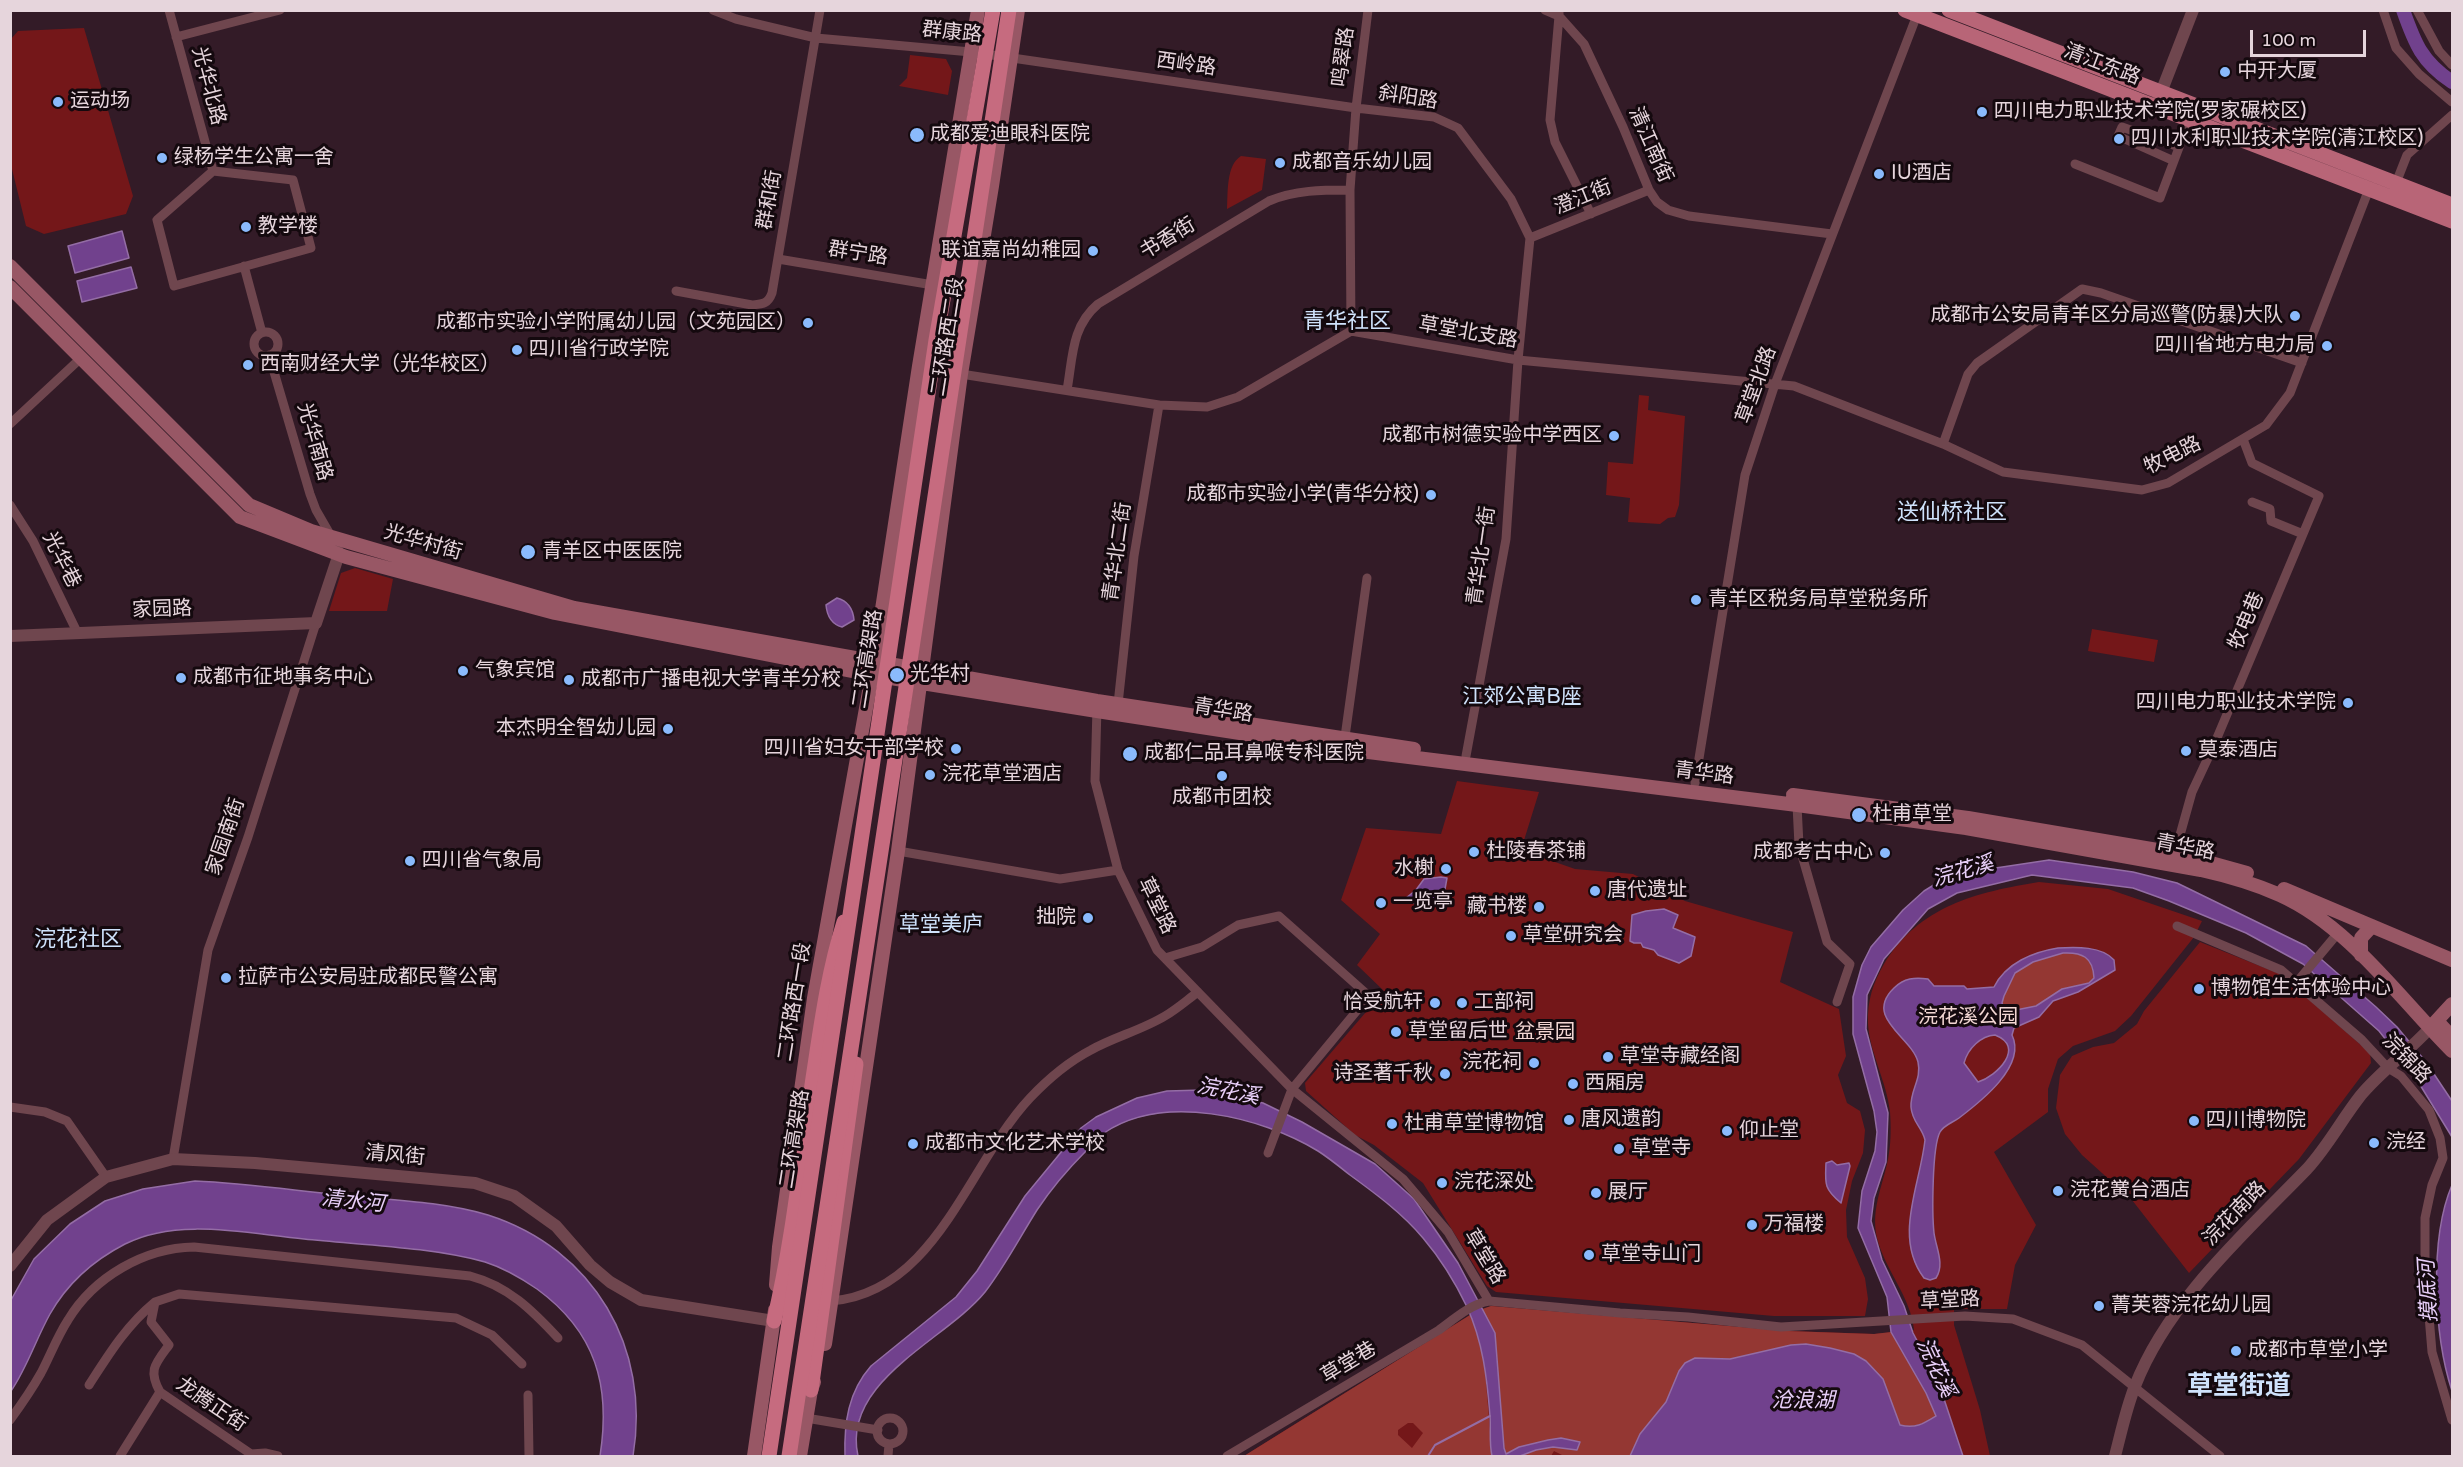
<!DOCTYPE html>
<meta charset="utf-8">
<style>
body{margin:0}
#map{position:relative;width:2463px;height:1467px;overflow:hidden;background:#331b27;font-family:"Varela Round",sans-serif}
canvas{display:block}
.frame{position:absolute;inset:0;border:12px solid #e6d5dc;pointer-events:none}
.scale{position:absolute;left:2250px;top:30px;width:116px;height:27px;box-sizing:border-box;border:3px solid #e6d5dc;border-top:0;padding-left:8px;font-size:18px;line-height:21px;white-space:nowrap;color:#e6d5dc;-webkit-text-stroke:4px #14090e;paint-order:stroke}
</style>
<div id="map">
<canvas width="2463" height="1467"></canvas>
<div class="frame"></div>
<div class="scale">100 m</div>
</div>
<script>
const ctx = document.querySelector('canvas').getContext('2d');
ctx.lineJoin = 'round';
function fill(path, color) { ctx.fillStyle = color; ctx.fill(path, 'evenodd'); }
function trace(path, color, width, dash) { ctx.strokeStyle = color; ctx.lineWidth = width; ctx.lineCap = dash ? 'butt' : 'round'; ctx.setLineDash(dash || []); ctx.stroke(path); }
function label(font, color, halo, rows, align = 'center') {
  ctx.font = font + ' "Varela Round","Noto Sans SC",sans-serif'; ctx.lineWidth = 6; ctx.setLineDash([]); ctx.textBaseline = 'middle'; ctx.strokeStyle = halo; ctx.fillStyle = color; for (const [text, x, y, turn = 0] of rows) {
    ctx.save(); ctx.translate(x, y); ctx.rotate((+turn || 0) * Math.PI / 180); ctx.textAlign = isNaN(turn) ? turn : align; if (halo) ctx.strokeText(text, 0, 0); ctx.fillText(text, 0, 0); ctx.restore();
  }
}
const green = new Path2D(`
 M 84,28 L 133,196 L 126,214 L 44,234 L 26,226 L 11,165 L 11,39 L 18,31 Z
 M 910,55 L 946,59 L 952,71 L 948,95 L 899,86 L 907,78 Z
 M 1241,156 L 1266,159 L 1262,190 L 1227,209 C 1228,193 1226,165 1241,156 Z
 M 1639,395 L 1649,396 L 1648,410 L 1685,416 L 1679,505 L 1675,517 L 1668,518 L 1660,524 L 1628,522 L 1630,498 L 1606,495 L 1608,462 L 1633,464 Z
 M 355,568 L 393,579 L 387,611 L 329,611 L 341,573 Z
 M 2092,629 L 2158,640 L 2154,662 L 2088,651 Z
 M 1457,781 L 1539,792 L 1521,850 L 1575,869 L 1633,874 L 1685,901 L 1793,932 L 1780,982 L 1839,1009 L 1846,1056 L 1838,1075 L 1847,1103 L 1860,1111 L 1865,1130 L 1863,1153 L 1852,1181 L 1846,1210 L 1847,1237 L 1865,1278 L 1868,1299 L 1865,1316 L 1774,1316 L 1496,1292 L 1487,1286 L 1423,1183 L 1374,1145 L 1355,1135 L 1306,1091 L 1305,1083 L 1384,991 L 1357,965 L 1380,934 L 1341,900 L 1366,828 L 1441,834 Z
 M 2039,882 L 2108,889 L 2202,921 L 2194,937 L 2131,1016 L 2115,1031 L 2073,1046 L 2058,1059 L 2048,1089 L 2048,1112 L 1994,1152 L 2036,1225 L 2015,1265 L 2007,1309 L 1954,1309 L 1954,1325 L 1980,1410 L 1990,1456 L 1244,1456 L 1470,1315 L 1491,1306 L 1788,1331 L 1874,1334 L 1914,1330 C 1911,1297 1885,1270 1877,1238 C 1870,1207 1885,1182 1889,1153 C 1891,1141 1891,1125 1890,1112 C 1887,1082 1870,1054 1868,1024 C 1867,1001 1873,983 1884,964 C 1919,906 1977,892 2039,882 Z
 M 2200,942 L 2280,974 L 2370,1053 L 2371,1063 L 2299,1159 L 2189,1273 L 2132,1200 L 2082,1155 L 2065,1134 L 2056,1108 L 2060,1075 L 2072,1056 L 2093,1047 L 2114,1043 L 2137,1024 L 2144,1011 Z`);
const forest = new Path2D(`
 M 2063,953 C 2082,952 2093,957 2094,978 L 2089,983 L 2062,989 L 2036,1006 L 2016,1010 L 2004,1008 L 2002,1003 L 2004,996 L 2015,973 L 2033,962 Z
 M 1491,1306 L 1788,1331 L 1874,1334 L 1891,1332 L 1926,1393 L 1936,1416 C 1923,1423 1915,1429 1900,1425 L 1883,1380 L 1866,1361 L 1806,1344 L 1792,1345 L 1730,1359 L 1695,1358 L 1679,1371 L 1666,1402 L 1640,1434 L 1630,1456 L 1564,1456 L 1554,1451 L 1551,1456 L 1507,1456 L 1504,1448 L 1495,1333 L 1482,1309 Z
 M 1470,1315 L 1480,1339 L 1485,1370 L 1492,1456 L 1244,1456 ZM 1408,1423 L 1413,1423 L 1423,1433 L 1412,1448 L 1398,1435 L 1398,1430 Z`);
const water = new Path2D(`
 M 122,231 L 129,258 L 75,273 L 68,246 Z
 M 131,267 L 137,288 L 82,302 L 77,281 Z
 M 837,598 C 848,601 853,609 854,620 L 842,627 C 831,624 827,616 826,605 Z
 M 2049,860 L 2133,872 L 2177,883 L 2306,946 L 2376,1007 L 2397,1027 L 2426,1062 L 2452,1101 L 2452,1137 L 2414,1075 L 2379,1031 L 2303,964 L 2246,933 L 2169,901 L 2133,888 L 2032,875 L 1957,893 L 1928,909 L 1884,959 L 1867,995 L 1866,1029 L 1888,1113 L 1886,1162 L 1874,1198 L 1871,1221 L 1882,1260 L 1904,1306 L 1913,1333 L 1937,1378 L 1963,1456 L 1630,1456 L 1640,1434 L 1666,1402 L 1679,1371 L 1685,1363 L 1695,1358 L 1730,1359 L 1791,1345 L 1806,1344 L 1830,1348 L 1854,1354 L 1866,1361 L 1883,1379 L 1900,1425 C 1915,1429 1923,1424 1936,1416 L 1926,1393 L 1891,1332 L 1887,1297 L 1858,1228 L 1862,1191 L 1875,1151 L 1877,1132 L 1874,1111 L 1853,1034 L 1853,997 L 1862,965 L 1871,947 L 1903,910 L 1924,891 L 1937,883 L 1969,872 Z
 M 1441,877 L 1447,878 L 1442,906 L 1433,901 L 1423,903 L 1423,909 L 1406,898 L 1416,890 L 1424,879 Z
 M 1664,909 L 1678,915 L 1673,928 L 1695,937 L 1691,956 L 1679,963 L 1658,955 L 1654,950 L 1643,947 L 1641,943 L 1634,943 L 1630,941 L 1632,915 L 1646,911 Z
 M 2058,948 C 2076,947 2102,946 2114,960 L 2115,970 L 2078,992 L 2053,1001 L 2039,1017 L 2014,1028 L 2012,1035 C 2027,1066 1980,1102 1959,1118 C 1952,1123 1944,1125 1940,1132 C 1932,1147 1932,1214 1934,1233 C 1936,1248 1945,1264 1936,1278 L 1930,1280 L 1924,1278 C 1893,1237 1920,1186 1925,1140 C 1922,1127 1912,1122 1911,1107 C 1910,1090 1922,1079 1918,1062 C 1912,1037 1863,1018 1894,988 C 1904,978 1915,977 1928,979 L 1934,986 L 1964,986 L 1967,989 L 1994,987 C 2006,963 2033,952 2058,948 ZM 2063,953 C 2082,952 2093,957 2094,978 L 2089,983 L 2062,989 L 2036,1006 L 2016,1010 L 2004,1008 L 2002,1003 L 2004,996 L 2015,973 L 2033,962 ZM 1995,1035 C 2026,1047 1997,1076 1978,1082 L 1964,1063 C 1968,1048 1981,1036 1995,1035 Z
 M 1203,1090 L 1263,1103 L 1302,1122 L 1375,1164 L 1414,1199 L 1458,1263 L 1495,1333 L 1504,1448 L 1506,1454 L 1519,1447 L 1548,1440 L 1561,1438 L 1580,1442 L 1577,1450 L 1553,1447 L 1536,1450 L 1520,1456 L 1492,1456 C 1489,1443 1491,1429 1490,1416 C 1487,1378 1483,1342 1467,1307 C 1456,1284 1440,1258 1423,1238 C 1402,1213 1376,1194 1350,1175 C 1340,1167 1329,1158 1318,1151 C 1260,1116 1163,1093 1104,1133 C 1097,1138 1091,1145 1086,1151 C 1068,1169 1051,1189 1037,1210 C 1020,1237 1005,1266 985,1292 C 946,1340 841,1381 858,1456 L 845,1456 C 844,1423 848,1392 871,1366 L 956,1297 L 977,1271 L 1025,1196 L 1081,1128 L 1096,1117 L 1137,1098 L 1167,1091 Z
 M 1832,1161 L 1837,1165 L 1849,1163 L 1850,1166 L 1841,1203 C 1824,1189 1825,1184 1826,1163 Z
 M 195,1181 C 243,1183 291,1190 340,1195 C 388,1200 441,1201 488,1215 C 594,1249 651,1348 633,1456 L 600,1456 C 611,1386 596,1332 537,1289 C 521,1278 504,1268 485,1262 C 431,1247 361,1245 304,1239 C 248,1234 178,1217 125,1244 C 94,1260 67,1284 50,1314 C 36,1339 27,1368 11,1391 L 11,1300 L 34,1259 L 70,1224 L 105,1201 L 143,1189 Z
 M 2452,1185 L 2452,1391 C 2434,1336 2429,1239 2452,1185 Z`);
const stream = new Path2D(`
 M 1428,1456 L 1435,1445 L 1490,1416`);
const river = new Path2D(`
 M 2403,10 C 2415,44 2422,62 2452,82`);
const minor = new Path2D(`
 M 169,10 L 213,171
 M 713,10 L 736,19 L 816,38 L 971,52 L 1356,108 L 1434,117 L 1458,128 L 1511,199 L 1530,238 L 1518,360 L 1506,539 L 1466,756
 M 1545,10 L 1559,16 L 1550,120 L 1555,142 L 1591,214
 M 1559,10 L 1559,16 L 1584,44 L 1623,127 L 1649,190 L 1657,202 L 1668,210 L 1689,216 L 1832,234
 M 2383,10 L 2396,48 L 2419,74 L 2452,102
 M 2417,10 L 2439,51 L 2452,65
 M 176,37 L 280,10
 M 2174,161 L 2118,136 L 2122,127 L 2179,147
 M 2075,164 L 2160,198 L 2189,121
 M 213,171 L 293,180 L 311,248 L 174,286 L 157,220 Z
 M 2396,183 L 2407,155 L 2452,115
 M 1530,238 L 1649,190
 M 778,259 L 933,285
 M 244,266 L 262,333
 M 676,291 L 752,305 C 763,304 768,304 772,293 L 820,10
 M 1351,331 L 1350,190 L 1356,108 L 1368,10
 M254 344a12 12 0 1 1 24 0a12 12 0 1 1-24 0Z
 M 269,355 L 310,494 L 316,510 L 331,536
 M 961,374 L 1159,405 L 1207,407 L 1238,397 L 1351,331 L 1518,360 L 1794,386 L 1943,444 L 2003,472 L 2142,490 L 2168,483 L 2266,425 L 2290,393 L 2369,189
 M 1067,390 C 1073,357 1071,327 1098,304 L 1269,201 C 1295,190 1322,190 1350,190
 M 10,424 L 81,358
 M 1943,444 L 1968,374 L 1977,363 L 2082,289 L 2101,293 L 2302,363
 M 2252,502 L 2270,509 L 2271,521 L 2303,534
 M 10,505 L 33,541 L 77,632
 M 1118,704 L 1134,556 L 1159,405
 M 1097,707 L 1095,781 L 1118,870 L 1157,950 L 1292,1089 L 1403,1179 L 1448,1232 L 1489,1301
 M 1344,744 L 1367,578
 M 1695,783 L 1745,475 L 1775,384 L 1917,15
 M 1797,805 L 1799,845 L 1827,942 L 1850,964 L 1837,1002
 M 898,851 L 1060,879 L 1118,870
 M 2175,853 L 2192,792 L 2214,745 L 2319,496 L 2252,463 L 2243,439
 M 2177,926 L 2281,970 L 2362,1040 L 2388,1068 L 2401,1076 L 2429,1110 L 2440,1138 L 2443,1158 L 2432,1185 L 2425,1218 L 2425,1268 L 2432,1352 L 2452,1420
 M 1165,958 L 1202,947 L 1238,925 L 1279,916 L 1369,996 L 1292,1089 L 1268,1153
 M 2297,982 L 2338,933
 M 10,1107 L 45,1112 L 67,1121 L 106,1177
 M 173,1159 L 208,950 L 248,837 L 316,623
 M 831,1301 C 936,1293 968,1164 1030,1098 C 1048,1079 1068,1062 1091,1050 C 1114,1037 1142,1030 1165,1016 C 1177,1009 1187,1000 1198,992
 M 89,1385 C 109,1354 126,1326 155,1302
 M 160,1392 C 148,1370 155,1364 169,1345 L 151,1322 L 155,1302 L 179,1294 L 456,1318 L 492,1335 L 522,1364
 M 528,1395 L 529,1456
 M 806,1418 L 878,1430
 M877 1431a13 13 0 1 1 26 0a13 13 0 1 1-26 0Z
 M 10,1420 C 21,1405 32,1389 41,1373 C 50,1356 57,1337 68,1320 C 94,1277 144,1248 194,1247 L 470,1276 C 508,1286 532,1310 558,1338
 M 120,1456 L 160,1392 L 251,1454 L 265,1453 L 278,1456
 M 888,1456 L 889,1444
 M 1227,1456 L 1439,1330 C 1454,1319 1471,1304 1489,1301 L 1620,1313 L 1688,1317 L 1781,1327 L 1965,1316 L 2013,1319 L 2082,1345 L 2220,1456`);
const tertiary = new Path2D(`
 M 2155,108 L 2193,10
 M 10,636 L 316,623 L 339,554 L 336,547
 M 10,1266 L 47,1220 L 106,1177 L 173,1159 L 255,1163 L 475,1183 L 514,1196 L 556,1226 L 590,1265 L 610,1282 L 641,1300 L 774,1321
 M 2115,1456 C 2121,1433 2126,1409 2135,1386 C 2168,1301 2245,1233 2307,1169 C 2328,1146 2342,1119 2361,1095 C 2381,1071 2408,1052 2430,1028`);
const secondary = new Path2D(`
 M 10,266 L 249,505 L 311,531 L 574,608 L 1097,701 L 1414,749
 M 10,287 L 240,517 L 346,557 L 555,613 L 872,675 L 1097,711 L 1344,749 L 1797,805 L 1966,828 L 2201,870 C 2228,876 2255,884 2280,895 C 2349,926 2400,999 2452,1051
 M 1793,795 L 1968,818 L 2175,853 L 2247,873
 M 2284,889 L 2452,960
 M 2361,955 L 2361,938 L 2372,926
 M 2437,1021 L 2452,1037
 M 2430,1028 L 2452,1004
 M 776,1285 L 779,1247 L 814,998 L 872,675 L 919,366 L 978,10
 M 825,1344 L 898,851 L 961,374 L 992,186 L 1018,10
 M 754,1456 L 775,1310
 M 800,1456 L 811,1390 L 814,1382`);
const primary = new Path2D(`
 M 1905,10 L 2452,221
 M 1949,10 L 2452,205`);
const trunk = new Path2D(`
 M 774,1321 C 793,1241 801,1159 813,1078 C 821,1026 828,973 844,922
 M 811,1390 L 856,1064`);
const trunkBridge = new Path2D(`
 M 769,1456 L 936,340 L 993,10
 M 789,1456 L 1009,10`);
const markers = [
 [2225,72,6,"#8abafc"],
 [58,102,6,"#8abafc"],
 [1982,112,6,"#8abafc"],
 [917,135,8,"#8abafc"],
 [2119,139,6,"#8abafc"],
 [162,158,6,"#8abafc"],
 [1280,163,6,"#8abafc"],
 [1879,174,6,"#8abafc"],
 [246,227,6,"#8abafc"],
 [1093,251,6,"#8abafc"],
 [2295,316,6,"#8abafc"],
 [808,323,6,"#8abafc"],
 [2327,346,6,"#8abafc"],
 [517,350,6,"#8abafc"],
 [248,365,6,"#8abafc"],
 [1614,436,6,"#8abafc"],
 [1431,495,6,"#8abafc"],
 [528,552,8,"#8abafc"],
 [1696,600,6,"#8abafc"],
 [463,671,6,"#8abafc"],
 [897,675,8,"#8abafc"],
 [181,678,6,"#8abafc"],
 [569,680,6,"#8abafc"],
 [2348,703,6,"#8abafc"],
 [668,729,6,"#8abafc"],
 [956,749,6,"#8abafc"],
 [2186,751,6,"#8abafc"],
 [1130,754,8,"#8abafc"],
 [930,775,6,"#8abafc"],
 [1222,776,6,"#8abafc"],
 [1859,815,8,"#8abafc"],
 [1474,852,6,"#8abafc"],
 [1885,853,6,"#8abafc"],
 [410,861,6,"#8abafc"],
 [1446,869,6,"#8abafc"],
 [1595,891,6,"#8abafc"],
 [1381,903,6,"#8abafc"],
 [1539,907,6,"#8abafc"],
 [1088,918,6,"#8abafc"],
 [1511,936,6,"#8abafc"],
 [226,978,6,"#8abafc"],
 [2199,989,6,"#8abafc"],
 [1435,1003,6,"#8abafc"],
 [1462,1003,6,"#8abafc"],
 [1396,1032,6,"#8abafc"],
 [1608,1057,6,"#8abafc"],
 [1534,1063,6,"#8abafc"],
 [1445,1074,6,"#8abafc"],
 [1573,1084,6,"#8abafc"],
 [1569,1120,6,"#8abafc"],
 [2194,1121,6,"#8abafc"],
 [1392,1124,6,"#8abafc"],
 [1727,1131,6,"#8abafc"],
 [2374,1143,6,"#8abafc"],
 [913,1144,6,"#8abafc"],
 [1619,1149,6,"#8abafc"],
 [1442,1183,6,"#8abafc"],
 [2058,1191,6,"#8abafc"],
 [1596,1193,6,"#8abafc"],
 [1752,1225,6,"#8abafc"],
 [1589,1255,6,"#8abafc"],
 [2099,1306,6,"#8abafc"],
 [2236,1351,6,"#8abafc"]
];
const streetNames = [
 ["群康路",952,33,6],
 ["鸣翠路",1344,57,-83],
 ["西岭路",1186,65,8],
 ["清江东路",2102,65,21],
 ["光华北路",208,86,75],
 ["斜阳路",1408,98,9],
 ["清江南街",1650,145,66],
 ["澄江街",1583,198,-22],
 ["群和街",770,200,-80],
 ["书香街",1168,239,-31],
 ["群宁路",858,254,9],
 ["草堂北支路",1468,333,10],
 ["二环路西二段",948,337,-81],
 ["草堂北路",1757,385,-70],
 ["光华南路",314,442,74],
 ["牧电路",2173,456,-26],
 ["光华村街",423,543,16],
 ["青华北二街",1118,552,-82],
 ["青华北一街",1482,556,-82],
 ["光华巷",61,560,63],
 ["家园路",162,610,-2],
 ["牧电巷",2247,621,-67],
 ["二环高架路",868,659,-81],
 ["青华路",1223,711,9],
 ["青华路",1704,774,7],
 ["家园南街",226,837,-71],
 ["青华路",2185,848,11],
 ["草堂路",1156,906,64],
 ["二环路西一段",795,1002,-81],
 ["浣锦路",2406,1059,46],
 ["二环高架路",795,1139,-81],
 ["清风街",395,1156,5],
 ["浣花南路",2235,1214,-46],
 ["草堂路",1484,1257,59],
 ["草堂路",1950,1301,-3],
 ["草堂巷",1349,1363,-31],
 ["龙腾正街",211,1405,34]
];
const poiNames = [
 ["中开大厦",2237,72],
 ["运动场",70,102],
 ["四川电力职业技术学院(罗家碾校区)",1994,112],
 ["成都爱迪眼科医院",930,135],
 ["四川水利职业技术学院(清江校区)",2131,139],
 ["绿杨学生公寓一舍",174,158],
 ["成都音乐幼儿园",1292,163],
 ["IU酒店",1891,174],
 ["教学楼",258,227],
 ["联谊嘉尚幼稚园",1081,251,"right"],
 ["成都市公安局青羊区分局巡警(防暴)大队",2283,316,"right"],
 ["成都市实验小学附属幼儿园（文苑园区）",796,323,"right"],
 ["四川省地方电力局",2315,346,"right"],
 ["四川省行政学院",529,350],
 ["西南财经大学（光华校区）",260,365],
 ["成都市树德实验中学西区",1602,436,"right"],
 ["成都市实验小学(青华分校)",1419,495,"right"],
 ["青羊区中医医院",542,552],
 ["青羊区税务局草堂税务所",1708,600],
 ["气象宾馆",475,671],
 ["光华村",910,675],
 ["成都市征地事务中心",193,678],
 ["成都市广播电视大学青羊分校",581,680],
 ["四川电力职业技术学院",2336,703,"right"],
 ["本杰明全智幼儿园",656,729,"right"],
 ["四川省妇女干部学校",944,749,"right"],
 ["莫泰酒店",2198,751],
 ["成都仁品耳鼻喉专科医院",1144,754],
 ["浣花草堂酒店",942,775],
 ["成都市团校",1222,798,"center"],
 ["杜甫草堂",1872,815],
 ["杜陵春茶铺",1486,852],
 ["成都考古中心",1873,853,"right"],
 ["四川省气象局",422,861],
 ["水榭",1434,869,"right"],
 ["唐代遗址",1607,891],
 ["一览亭",1393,903],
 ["藏书楼",1527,907,"right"],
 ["拙院",1076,918,"right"],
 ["草堂研究会",1523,936],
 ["拉萨市公安局驻成都民警公寓",238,978],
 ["博物馆生活体验中心",2211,989],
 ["恰受航轩",1423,1003,"right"],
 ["工部祠",1474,1003],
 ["草堂留后世",1408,1032],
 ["草堂寺藏经阁",1620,1057],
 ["浣花祠",1522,1063,"right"],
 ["诗圣著千秋",1433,1074,"right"],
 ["西厢房",1585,1084],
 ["唐风遗韵",1581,1120],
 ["四川博物院",2206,1121],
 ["杜甫草堂博物馆",1404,1124],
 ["仰止堂",1739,1131],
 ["浣经",2386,1143],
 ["成都市文化艺术学校",925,1144],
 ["草堂寺",1631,1149],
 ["浣花深处",1454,1183],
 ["浣花黉台酒店",2070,1191],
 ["展厅",1608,1193],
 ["万福楼",1764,1225],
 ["草堂寺山门",1601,1255],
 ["菁芙蓉浣花幼儿园",2111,1306],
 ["成都市草堂小学",2248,1351]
];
const parkNames = [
 ["浣花溪公园",1968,1018],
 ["盆景园",1545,1033]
];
const neighbourhoodNames = [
 ["江郊公寓B座",1522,697],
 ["草堂美庐",941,925]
];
const waterNames = [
 ["浣花溪",1963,872,-16],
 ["浣花溪",1228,1092,11],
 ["清水河",353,1202,6],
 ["摸底河",2429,1291,-93],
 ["浣花溪",1935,1368,65],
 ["沧浪湖",1803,1401]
];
const quarterNames = [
 ["青华社区",1347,322],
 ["送仙桥社区",1952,513],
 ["浣花社区",78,940]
];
const districtNames = [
 ["草堂街道",2239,1387]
];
fill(green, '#741719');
fill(forest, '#943733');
fill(water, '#71418d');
trace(water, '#946da5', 1.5);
trace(stream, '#946da5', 2);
trace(river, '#71418d', 14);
trace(minor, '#6f464e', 9);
trace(tertiary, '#6f464e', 12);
trace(secondary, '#985765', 14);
trace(primary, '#b86577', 15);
trace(trunk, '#c66b7f', 15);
trace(trunkBridge, '#c66b7f', 15);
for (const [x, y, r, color] of markers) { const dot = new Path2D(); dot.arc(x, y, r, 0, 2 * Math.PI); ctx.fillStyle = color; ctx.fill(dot); trace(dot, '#14090e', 2); }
label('20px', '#e6d5dc', '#14090e', streetNames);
label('20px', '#e6d5dc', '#14090e', poiNames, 'left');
label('20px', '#f2d6d3', '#14090e', parkNames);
label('21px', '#cfe2fb', '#14090e', neighbourhoodNames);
label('italic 21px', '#e8cff9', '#14090e', waterNames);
label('22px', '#cfe2fb', '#14090e', quarterNames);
label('bold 26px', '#cfe2fb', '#14090e', districtNames);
</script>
